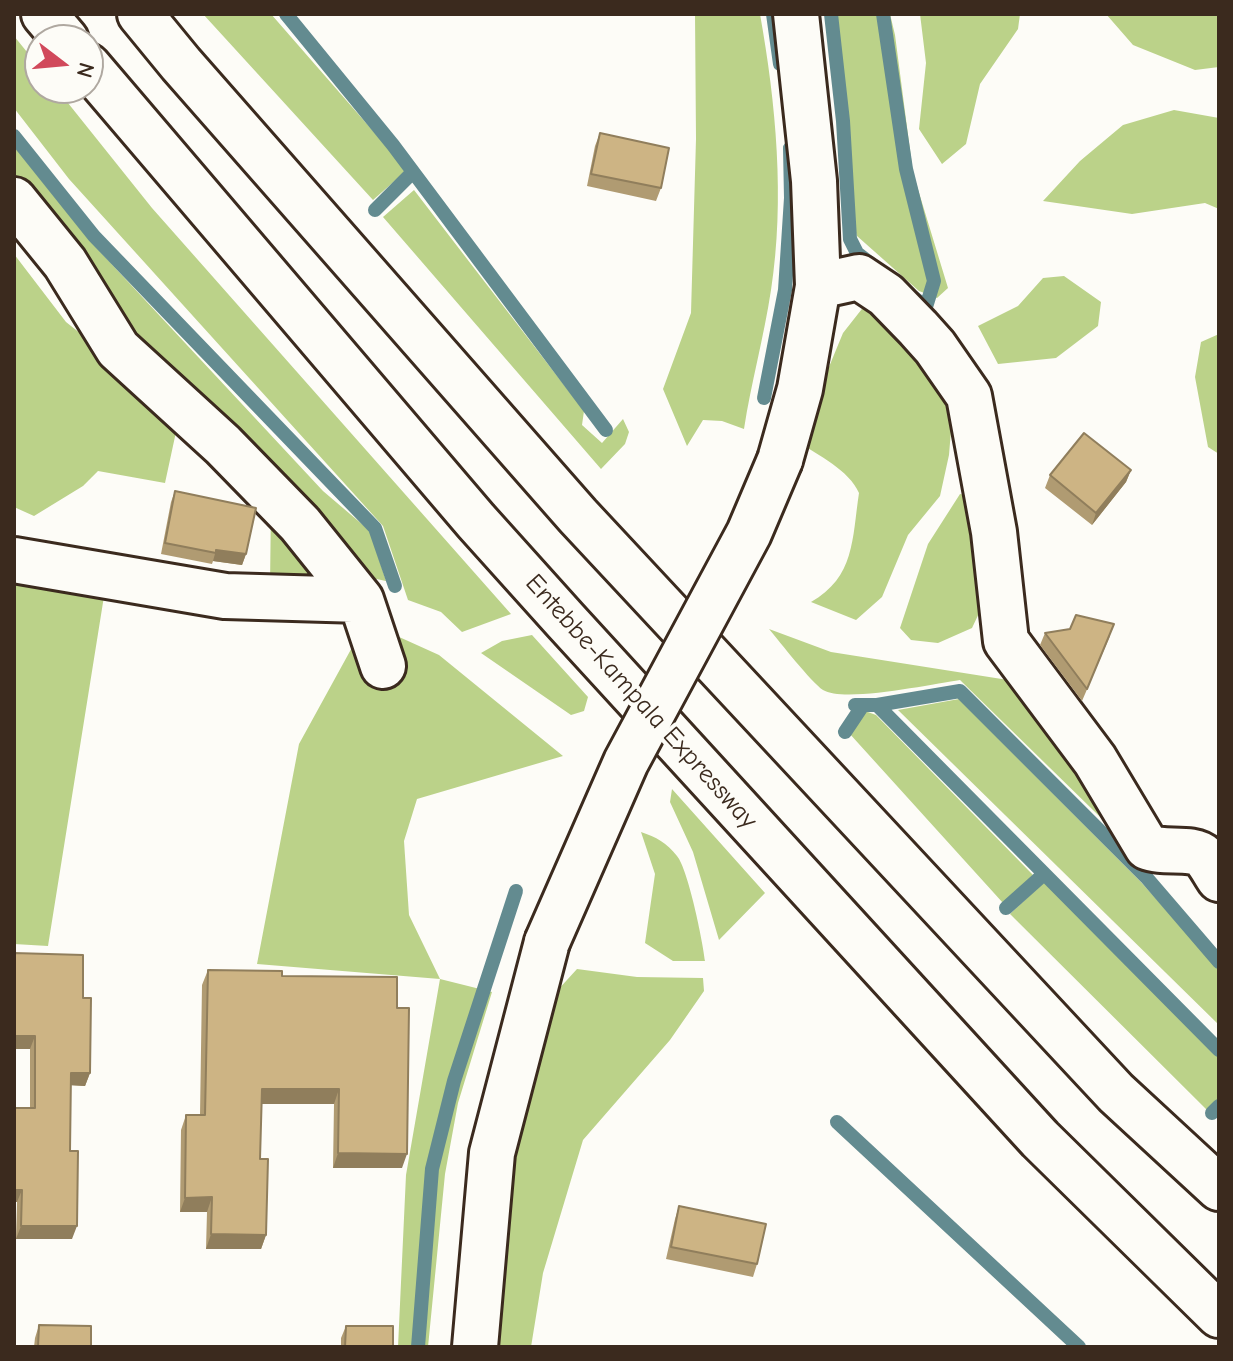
<!DOCTYPE html>
<style>
body{margin:0}
#map{position:relative;width:1233px;height:1361px;overflow:hidden;background:#fdfcf7;font-family:"Comic Neue",sans-serif}
canvas{display:block}
.frame{position:absolute;inset:0;border:16px solid #3b2a1e;pointer-events:none}
.north{position:absolute;left:24px;top:24px;width:80px;height:80px;box-sizing:border-box;background:#fdfcf7;border:2px solid #afa8a0;border-radius:50%;rotate:106deg;font-size:22px;font-weight:700;line-height:32px;text-align:center;color:#3b2a1e}
.north::after{content:'';display:block;margin:auto;width:28px;height:36px;background:#d1495b;clip-path:polygon(50% 0,100% 100%,50% 72%,0 100%)}
</style>
<div id="map">
<canvas width="1233" height="1361"></canvas>
<div class="frame"></div>
<div class="north">N</div>
</div>
<script>
const ctx = document.querySelector('canvas').getContext('2d');
ctx.lineJoin = 'round';
function fill(path, color) { ctx.fillStyle = color; ctx.fill(path, 'evenodd'); }
function trace(path, color, width, dash) { ctx.strokeStyle = color; ctx.lineWidth = width; ctx.lineCap = dash ? 'butt' : 'round'; ctx.setLineDash(dash || []); ctx.stroke(path); }
function label(font, color, halo, rows, align = 'center') {
  ctx.font = font + ' "Comic Neue",sans-serif'; ctx.lineWidth = 8; ctx.setLineDash([]); ctx.textBaseline = 'middle'; ctx.strokeStyle = halo; ctx.fillStyle = color; for (const [text, x, y, turn = 0] of rows) {
    ctx.save(); ctx.translate(x, y); ctx.rotate((+turn || 0) * Math.PI / 180); ctx.textAlign = isNaN(turn) ? turn : align; if (halo) ctx.strokeText(text, 0, 0); ctx.fillText(text, 0, 0); ctx.restore();
  }
}
const green = new Path2D(`
 M 203,14 L 271,14 L 407,170 L 373,200 Z
 M 695,14 L 760,14 C 776,104 785,199 771,290 C 764,337 751,383 744,429 L 722,421 L 703,420 L 687,446 L 663,389 L 691,313 L 696,139 Z
 M 831,14 L 890,14 L 895,35 L 913,173 L 948,288 L 937,298 L 919,291 L 857,236 L 850,214 L 838,53 Z
 M 920,14 L 1020,14 L 1018,29 L 980,84 L 966,144 L 942,164 L 919,129 L 926,63 Z
 M 1106,14 L 1219,14 L 1219,67 L 1195,70 L 1133,45 Z
 M 14,36 L 40,68 L 40,88 L 56,88 L 152,208 L 511,614 L 462,632 L 441,612 L 408,600 L 383,526 L 69,179 L 14,108 Z
 M 1174,110 L 1219,118 L 1219,209 L 1205,203 L 1132,214 L 1043,201 L 1080,161 L 1123,125 Z
 M 14,146 L 91,242 L 323,491 L 370,531 L 386,581 L 362,576 L 223,428 L 14,217 Z
 M 414,190 L 584,411 L 582,425 L 602,443 L 623,419 L 629,432 L 625,444 L 601,469 L 383,217 Z
 M 14,254 L 66,322 L 130,373 L 179,418 L 165,483 L 98,471 L 83,486 L 34,516 L 14,507 Z
 M 1064,276 L 1101,302 L 1098,326 L 1056,358 L 998,364 L 978,326 L 1018,306 L 1043,278 Z
 M 865,305 L 877,306 L 953,406 L 949,455 L 940,496 L 908,535 L 882,597 L 856,620 L 811,602 C 855,577 852,539 859,493 C 849,470 818,455 798,442 L 843,333 Z
 M 1219,334 L 1219,454 L 1208,447 L 1195,377 L 1201,342 Z
 M 960,494 L 971,496 L 981,609 L 972,628 L 938,643 L 911,640 L 900,628 L 928,544 Z
 M 271,505 L 341,588 L 270,585 Z
 M 14,578 L 105,590 L 48,946 L 14,944 Z
 M 366,622 L 439,655 L 563,756 L 417,799 L 404,841 L 409,915 L 440,979 L 492,992 L 458,1103 L 445,1174 L 428,1347 L 398,1347 L 406,1175 L 440,979 L 257,964 L 299,744 Z
 M 769,629 L 831,652 L 1027,683 L 1138,854 L 960,680 C 932,684 844,703 823,690 C 811,682 780,642 769,629 Z
 M 532,635 L 588,697 L 584,711 L 571,715 L 481,653 L 502,641 Z
 M 959,699 L 1140,881 L 1219,969 L 1219,1025 L 898,710 Z
 M 865,711 L 876,715 L 1033,875 L 1003,903 L 849,733 Z
 M 672,789 L 765,893 L 719,940 L 693,852 L 670,802 Z
 M 641,832 C 656,837 667,843 677,856 C 688,869 703,942 705,961 L 673,961 L 645,943 L 655,874 Z
 M 1044,882 L 1219,1057 L 1219,1098 L 1208,1111 L 1010,914 Z
 M 577,969 L 637,977 L 703,978 L 704,991 L 670,1040 L 583,1140 L 543,1273 L 531,1347 L 485,1347 L 498,1215 L 556,992 Z`);
const stream = new Path2D(`
 M 286,14 L 393,145 L 606,430
 M 773,14 L 780,64
 M 831,14 L 843,121 L 850,239 L 857,253 L 875,267
 M 883,14 L 906,169 L 934,281 L 926,307 L 913,297
 M 14,136 L 94,236 L 375,528 L 395,586
 M 375,210 L 413,172
 M 764,398 L 785,290 L 791,198 L 790,148
 M 855,705 L 877,705 L 960,691 L 1146,877 L 1219,962
 M 877,705 L 1219,1050
 M 845,732 L 863,705
 M 1006,908 L 1044,874
 M 1212,1113 L 1219,1106
 M 837,1122 L 1079,1347
 M 418,1347 L 432,1169 L 454,1081 L 516,891`);
const minor = new Path2D(`
 M 14,200 L 65,263 L 118,349 L 223,445 L 300,524 L 361,600 L 383,666
 M 818,286 L 859,277 L 886,295 L 918,328 L 935,347 L 969,396 L 994,532 L 1006,641 L 1095,760 L 1147,847 C 1163,854 1193,846 1204,857 C 1210,863 1214,872 1219,879
 M 780,460 L 800,389 L 818,286 L 814,181 L 796,14
 M 14,560 L 225,596 L 361,600
 M 475,1347 L 492,1153 L 547,942`);
const motorway = new Path2D(`
 M 44,14 L 66,40
 M 140,14 L 181,64 L 578,516 L 1116,1093 L 1219,1188
 M 88,66 L 476,521 L 565,620 L 1040,1139 L 1219,1315`);
const minorBridge = new Path2D(`
 M 547,942 L 626,762 L 749,533 L 780,460`);
const wall = new Path2D(`
 M 600,133 L 661,188 L 656,201 L 587,186 L 595,146 Z
 M 1131,470 L 1126,482 L 1092,525 L 1045,488 L 1050,475 Z
 M 175,491 L 246,554 L 242,565 L 213,561 L 212,564 L 161,554 L 171,502 Z
 M 1045,633 L 1110,636 L 1082,701 L 1040,645 Z
 M 14,953 L 83,998 L 90,1073 L 85,1086 L 71,1085 L 70,1151 L 72,1239 L 16,1239 L 17,1202 L 14,1202 L 14,1108 L 30,1108 L 30,1049 L 14,1049 Z
 M 208,970 L 282,976 L 397,1008 L 402,1168 L 333,1168 L 334,1104 L 261,1104 L 260,1159 L 266,1235 L 261,1249 L 206,1249 L 207,1212 L 180,1212 L 181,1130 L 186,1115 L 200,1115 L 202,985 Z
 M 679,1206 L 757,1264 L 753,1277 L 666,1259 L 675,1219 Z
 M 39,1325 L 91,1347 L 34,1347 L 35,1338 Z
 M 346,1326 L 393,1347 L 341,1347 L 341,1338 Z`);
const shadedWall = new Path2D(`
 M 1131,470 L 1126,482 L 1092,525 L 1096,513 Z
 M 216,550 L 246,554 L 242,565 L 213,561 Z
 M 14,1036 L 35,1036 L 30,1049 L 14,1049 Z
 M 71,1073 L 90,1073 L 85,1086 L 66,1085 Z
 M 262,1089 L 339,1089 L 334,1104 L 256,1104 Z
 M 338,1153 L 407,1154 L 402,1168 L 333,1168 Z
 M 14,1190 L 22,1190 L 17,1202 L 14,1202 Z
 M 212,1197 L 207,1212 L 180,1212 L 185,1198 Z
 M 21,1226 L 77,1226 L 72,1239 L 16,1239 Z
 M 211,1234 L 266,1235 L 261,1249 L 206,1249 Z`);
const building = new Path2D(`
 M 600,133 L 669,148 L 661,188 L 591,174 Z
 M 1084,433 L 1131,470 L 1096,513 L 1050,475 Z
 M 175,491 L 256,508 L 246,554 L 216,550 L 216,553 L 165,543 Z
 M 1076,615 L 1114,624 L 1087,689 L 1045,633 L 1070,629 Z
 M 14,953 L 83,955 L 83,998 L 91,998 L 90,1073 L 71,1073 L 70,1151 L 78,1151 L 77,1226 L 21,1226 L 22,1190 L 14,1190 L 14,1108 L 35,1108 L 35,1036 L 14,1036 Z
 M 208,970 L 282,971 L 282,976 L 397,977 L 397,1008 L 409,1008 L 407,1154 L 338,1153 L 339,1089 L 262,1089 L 260,1159 L 268,1159 L 266,1235 L 211,1234 L 212,1197 L 185,1198 L 186,1115 L 205,1115 Z
 M 679,1206 L 766,1224 L 757,1264 L 671,1247 Z
 M 39,1325 L 91,1326 L 91,1347 L 38,1347 Z
 M 346,1326 L 393,1326 L 393,1347 L 345,1347 Z`);
const streetNames = [
 ["Entebbe-Kampala Expressway",641,702,48]
];
fill(green, '#bbd289');
trace(stream, '#638b90', 14);
trace(minor, '#3b2a1e', 50);
trace(motorway, '#3b2a1e', 50);
trace(minor, '#fdfcf7', 44);
trace(motorway, '#fdfcf7', 44);
trace(minorBridge, '#3b2a1e', 50, []);
trace(minorBridge, '#fdfcf7', 44);
fill(wall, '#b09b72');
fill(shadedWall, '#907e5c');
fill(building, '#cdb484');
trace(building, '#907e5c', 2);
label('26px', '#3b2a1e', '#fdfcf7', streetNames);
</script>
